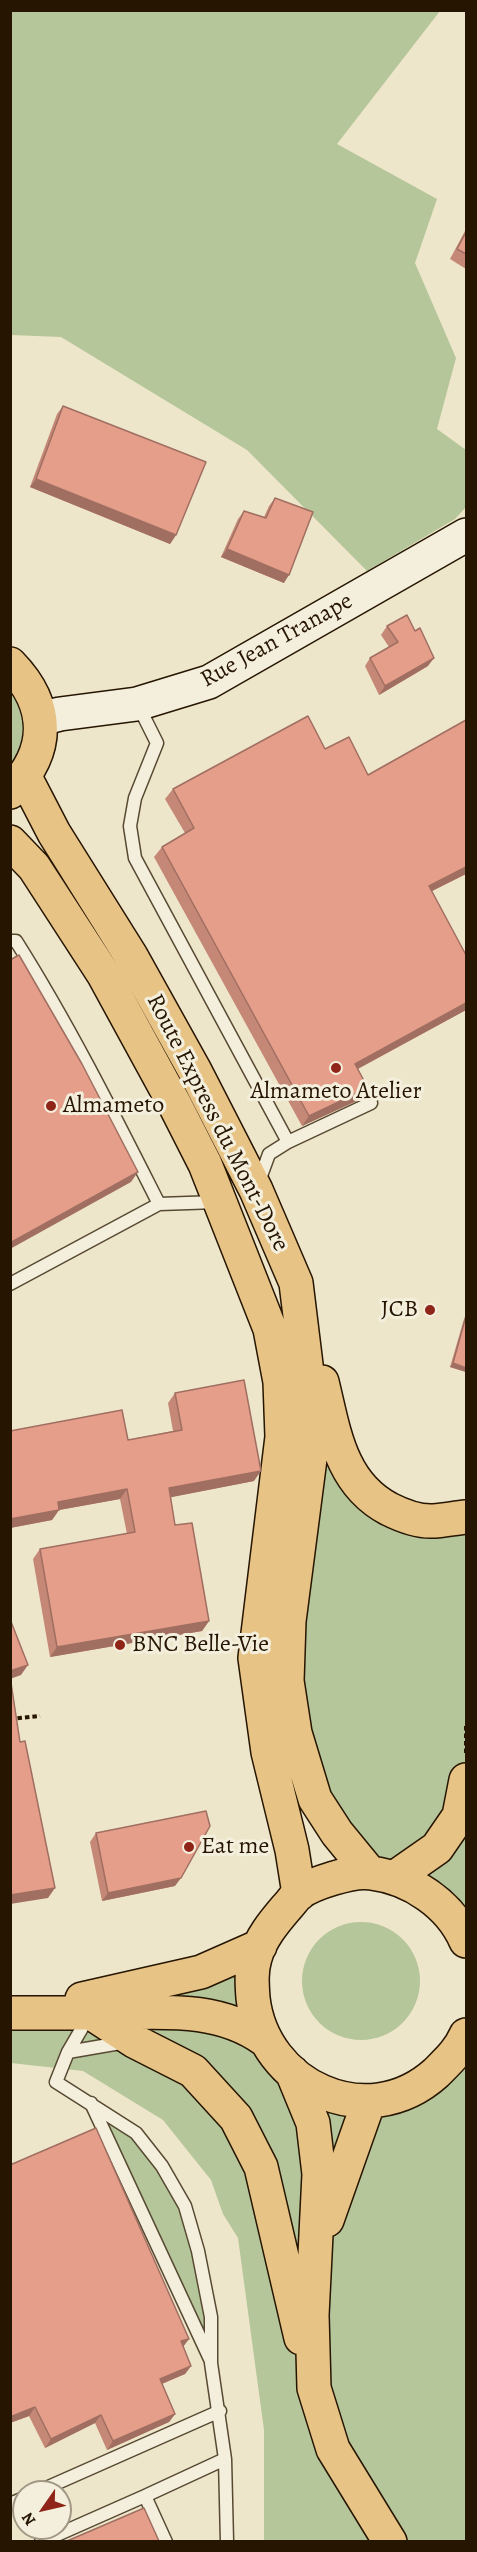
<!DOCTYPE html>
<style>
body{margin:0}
#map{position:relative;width:477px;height:2552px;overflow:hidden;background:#eee6ca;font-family:Alegreya,serif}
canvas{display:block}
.frame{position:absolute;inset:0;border:12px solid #261501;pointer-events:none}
.north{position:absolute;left:12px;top:2480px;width:60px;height:60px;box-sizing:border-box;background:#f4efdd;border:2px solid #a29885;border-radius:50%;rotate:236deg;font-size:16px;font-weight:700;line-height:24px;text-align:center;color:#261501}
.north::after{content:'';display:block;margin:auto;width:21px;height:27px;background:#8f2418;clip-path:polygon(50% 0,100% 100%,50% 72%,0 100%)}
</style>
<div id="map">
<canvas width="477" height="2552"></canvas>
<div class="frame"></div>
<div class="north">N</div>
</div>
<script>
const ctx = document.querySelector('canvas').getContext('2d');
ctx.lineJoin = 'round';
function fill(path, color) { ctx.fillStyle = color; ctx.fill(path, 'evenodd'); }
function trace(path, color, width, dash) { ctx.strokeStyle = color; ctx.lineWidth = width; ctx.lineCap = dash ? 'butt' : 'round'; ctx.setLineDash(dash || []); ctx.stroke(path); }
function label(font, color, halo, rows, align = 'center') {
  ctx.font = font + ' Alegreya,serif'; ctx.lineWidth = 6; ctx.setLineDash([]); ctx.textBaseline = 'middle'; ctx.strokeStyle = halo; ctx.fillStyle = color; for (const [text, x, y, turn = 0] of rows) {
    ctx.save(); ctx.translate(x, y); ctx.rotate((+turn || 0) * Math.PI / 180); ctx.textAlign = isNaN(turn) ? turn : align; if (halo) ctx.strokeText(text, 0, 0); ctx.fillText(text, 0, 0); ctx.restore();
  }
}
const green = new Path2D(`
 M 10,11 L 440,11 L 337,144 L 437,199 L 415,263 L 456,358 L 437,429 L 466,450 L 466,507 L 455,519 L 367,571 L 247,450 L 61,337 L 11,335 Z
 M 11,677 L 31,722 L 11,774 Z
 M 311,1451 L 339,1451 L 379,1503 L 466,1517 L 466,1941 L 369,1872 L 295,1733 Z
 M302 1981a59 59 0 1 1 118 0a59 59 0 1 1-118 0Z
 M 260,1946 L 265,2040 L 369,2101 L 466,2035 L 466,2541 L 264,2541 L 264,2430 L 238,2238 L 223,2214 L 211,2180 L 163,2120 L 83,2071 L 11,2063 L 10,2013 Z
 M 91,2103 L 136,2133 L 162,2166 L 198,2251 L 211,2363 Z`);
const path = new Path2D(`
 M 10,1719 L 40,1716
 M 466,1753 L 466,1724`);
const service = new Path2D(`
 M 138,705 L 157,743 L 135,798 L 130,826 L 135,858 L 288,1142 L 269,1154 L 258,1184
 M 10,941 L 16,941 C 69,1025 114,1115 159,1204
 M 288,1142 L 371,1103
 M 10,1284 L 159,1204 L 217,1202
 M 126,2042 L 68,2052 L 56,2082 L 136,2133 L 162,2166 L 185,2206 L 198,2251 L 211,2317 L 211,2363 L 225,2459 L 227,2542
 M 68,2052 L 89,2016
 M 91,2103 L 210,2359
 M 37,2492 L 220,2411
 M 145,2496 L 225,2459
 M 10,2504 L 24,2498
 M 41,2542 L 145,2496 L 166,2542`);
const secondary = new Path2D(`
 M 40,719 L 60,714 L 137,704 L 209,682 L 466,535`);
const primary = new Path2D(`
 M 10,664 C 50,705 51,751 10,792
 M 25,777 L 54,833 L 131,956 L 195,1071 L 256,1190 L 296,1283 L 308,1381 L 311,1451 L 289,1621 L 287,1681 L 295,1733 L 315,1799 L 337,1833 L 369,1872
 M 10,842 L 34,867 L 104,975 L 175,1105 L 205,1164 L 270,1329 L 280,1382 L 282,1437 L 255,1658 L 268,1752 L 292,1850 L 299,1894
 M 322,1382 C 334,1431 340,1483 389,1509 C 403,1516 419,1522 434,1521 C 445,1520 456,1518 466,1517
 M 394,1878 L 437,1848 L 459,1816 L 466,1780
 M 466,1941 C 450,1904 411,1878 371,1873 C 354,1870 312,1883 298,1894 C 294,1898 290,1904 286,1908 C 274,1922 260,1939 255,1958 C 251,1971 252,1984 253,1998 C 263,2086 367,2135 436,2073 C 449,2060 459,2051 466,2035
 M 82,1999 L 201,1972 L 260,1946
 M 10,2013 C 45,2013 79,2013 113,2013 C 165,2012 220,2007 265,2040
 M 91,2013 L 134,2041 L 193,2071 L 236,2118 L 261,2167 L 301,2338
 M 292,2072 L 313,2123 L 319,2174 L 312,2315 L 314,2388 L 333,2449 L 390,2542
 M 327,2220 L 369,2101`);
const wall = new Path2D(`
 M 466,229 L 466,269 L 450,259 Z
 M 63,406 L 176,535 L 170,544 L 30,487 L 57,414 Z
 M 275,498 L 284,583 L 221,557 L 238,519 L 244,511 L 264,517 L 269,506 Z
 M 387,626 L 415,631 L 428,666 L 379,695 L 365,666 L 370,658 L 389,647 L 381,635 Z
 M 466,720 L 466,874 L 432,891 L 466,955 L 466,1010 L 358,1069 L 368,1088 L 361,1099 L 302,1126 L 154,857 L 162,847 L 185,833 L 165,799 L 173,789 L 325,749 L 368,775 Z
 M 466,1315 L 466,1372 L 450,1367 L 464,1319 Z
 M 175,1393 L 254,1481 L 171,1497 L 175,1525 L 209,1621 L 202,1631 L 50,1657 L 33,1559 L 40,1549 L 127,1534 L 120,1499 L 59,1510 L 52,1520 L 10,1528 L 128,1440 L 173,1431 L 168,1403 Z
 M 96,1833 L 175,1886 L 102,1901 L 90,1842 Z
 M 10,2165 L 183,2347 L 191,2366 L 185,2374 L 162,2384 L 175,2414 L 169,2422 L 107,2450 L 95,2423 L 45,2448 L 29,2416 L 10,2423 Z`);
const shadedWall = new Path2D(`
 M 36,479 L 176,535 L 170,544 L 30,487 Z
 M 227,549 L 289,575 L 284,583 L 221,557 Z
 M 434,658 L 428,666 L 379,695 L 385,686 Z
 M 466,867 L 466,874 L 422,896 L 429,886 Z
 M 466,1003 L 466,1010 L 348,1074 L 355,1064 Z
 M 368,1088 L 361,1099 L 302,1126 L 309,1116 Z
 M 138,1172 L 131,1182 L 10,1249 L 10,1243 Z
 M 453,1363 L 466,1368 L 466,1372 L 450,1367 Z
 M 261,1471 L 254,1481 L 162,1499 L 169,1488 Z
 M 127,1489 L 120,1499 L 59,1510 L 52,1520 L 10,1528 L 10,1519 L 58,1502 Z
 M 209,1621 L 202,1631 L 50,1657 L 57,1647 Z
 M 28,1665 L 21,1675 L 10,1679 L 10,1671 Z
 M 181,1878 L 175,1886 L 102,1901 L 108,1893 Z
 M 55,1888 L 48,1898 L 10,1904 L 10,1895 Z
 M 189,2339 L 183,2347 L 181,2341 Z
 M 191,2366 L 185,2374 L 154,2387 L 160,2379 Z
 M 35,2407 L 29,2416 L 10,2423 L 10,2417 Z
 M 175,2414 L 169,2422 L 107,2450 L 113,2441 Z
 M 101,2415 L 95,2423 L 45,2448 L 51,2439 Z`);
const building = new Path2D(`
 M 466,232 L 466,254 L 457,249 Z
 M 63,406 L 206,462 L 176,535 L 36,479 Z
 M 275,498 L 313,512 L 289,575 L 227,549 L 244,511 L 266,518 Z
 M 407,615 L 415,631 L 420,628 L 434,658 L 385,686 L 370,658 L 398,642 L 387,626 Z
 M 308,716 L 325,749 L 349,737 L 368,775 L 466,720 L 466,867 L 429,886 L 466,955 L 466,1003 L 355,1064 L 368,1088 L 309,1116 L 162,847 L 194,828 L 173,789 Z
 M 19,955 L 82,1064 L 138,1172 L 10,1243 L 10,960 Z
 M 466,1316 L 466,1368 L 453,1363 Z
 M 244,1380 L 261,1471 L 169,1488 L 175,1525 L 192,1523 L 209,1621 L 57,1647 L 40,1549 L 135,1532 L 127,1489 L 58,1502 L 59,1510 L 10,1519 L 10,1431 L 122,1410 L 128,1440 L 182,1430 L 175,1393 Z
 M 10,1619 L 28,1665 L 10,1671 Z
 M 10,1676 L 20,1742 L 25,1741 L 55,1888 L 10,1895 Z
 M 206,1811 L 210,1826 L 181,1878 L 108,1893 L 96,1833 Z
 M 96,2128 L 189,2339 L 181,2341 L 191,2366 L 160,2379 L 175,2414 L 113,2441 L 101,2415 L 51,2439 L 35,2407 L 10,2417 L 10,2165 Z
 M 144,2508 L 159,2541 L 67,2541 Z`);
const markers = [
 [336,1068,6,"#8f2418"],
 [51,1106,6,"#8f2418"],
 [430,1310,6,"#8f2418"],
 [120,1645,6,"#8f2418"],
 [189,1847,6,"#8f2418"]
];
const streetNames = [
 ["Rue Jean Tranape",277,641,-29],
 ["Route Express du Mont-Dore",217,1123,63]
];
const poiNames = [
 ["Almameto Atelier",336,1092,"center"],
 ["Almameto",63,1106],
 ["JCB",418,1310,"right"],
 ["BNC Belle-Vie",132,1645],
 ["Eat me",201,1847]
];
fill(green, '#b5c69a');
trace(service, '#584933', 15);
trace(secondary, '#261501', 36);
trace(primary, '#261501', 36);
trace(path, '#261501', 4, [4.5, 3]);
trace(service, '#f4efdd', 12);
trace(secondary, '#f4efdd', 33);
trace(primary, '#e7c385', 33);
fill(wall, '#c58877');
fill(shadedWall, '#a06f61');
fill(building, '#e59e8a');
trace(building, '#a06f61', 1.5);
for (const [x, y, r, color] of markers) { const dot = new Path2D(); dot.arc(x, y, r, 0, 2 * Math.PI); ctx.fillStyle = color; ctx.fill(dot); trace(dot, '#f4efdd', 2); }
label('24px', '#261501', '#f4efdd', streetNames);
label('24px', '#261501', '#f4efdd', poiNames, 'left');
</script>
